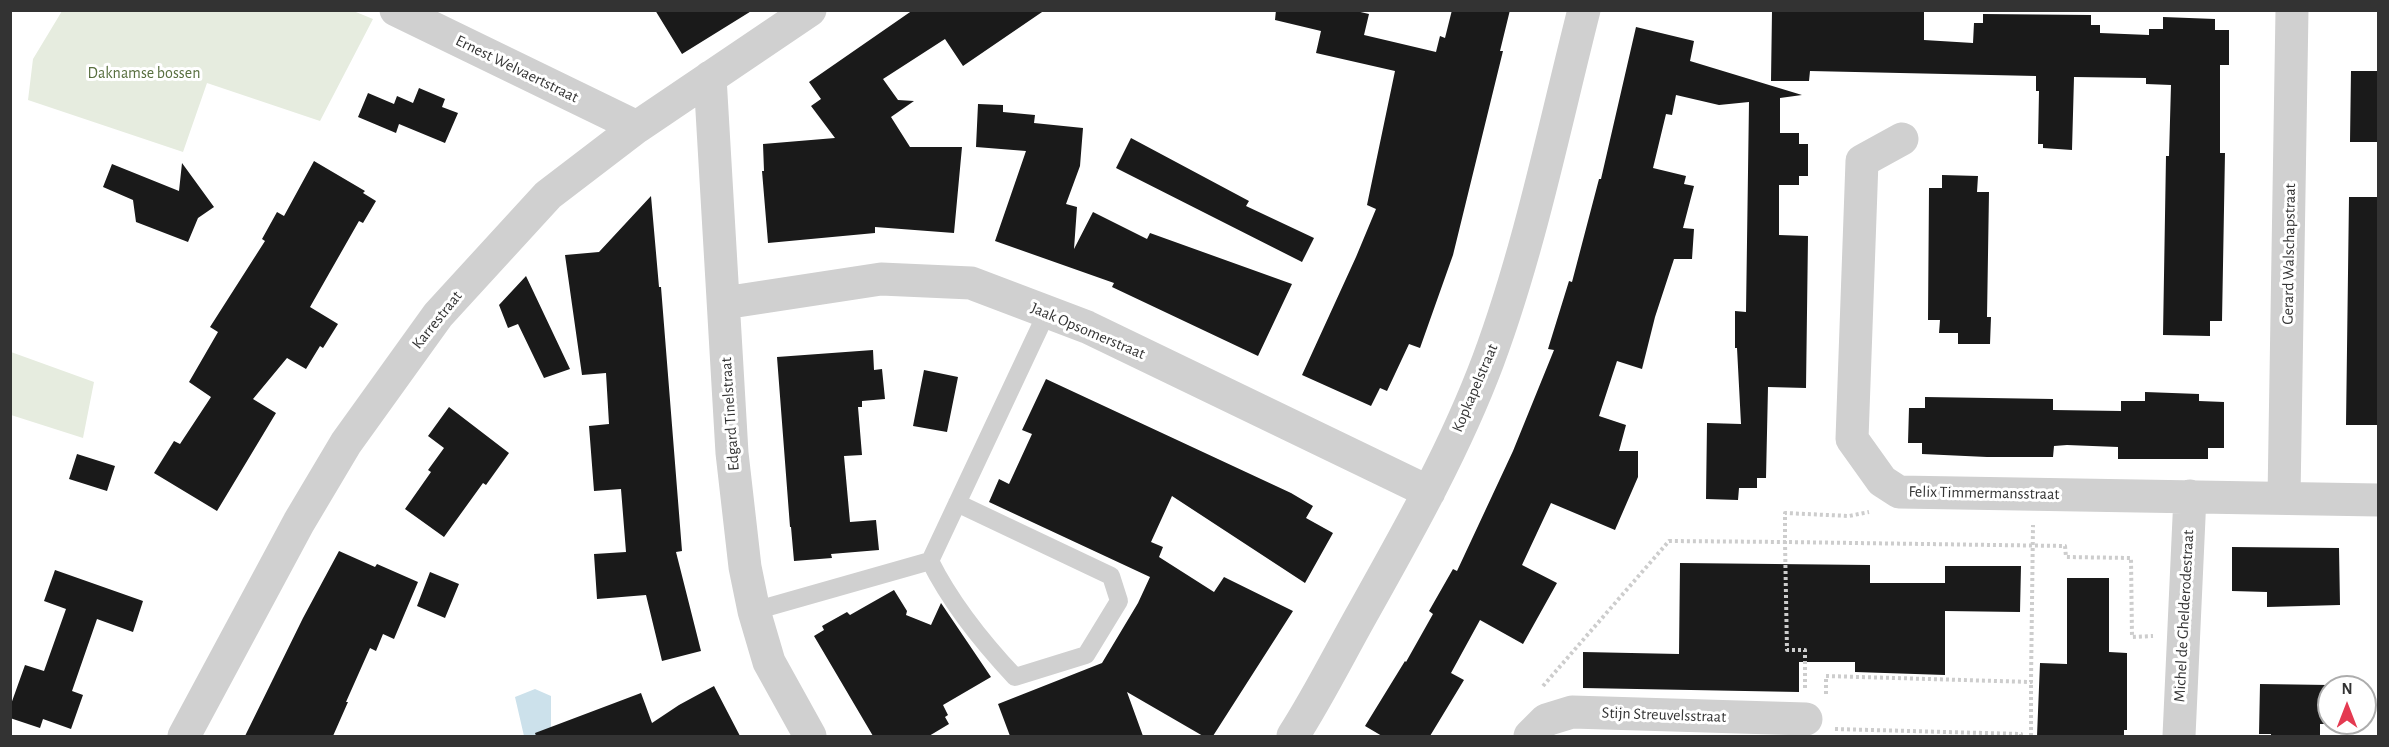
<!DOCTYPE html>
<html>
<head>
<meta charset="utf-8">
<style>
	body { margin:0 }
	#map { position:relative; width:2389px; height:747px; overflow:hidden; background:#fff; font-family:"Alegreya Sans",sans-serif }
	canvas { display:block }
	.frame { position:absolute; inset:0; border:12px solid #333; pointer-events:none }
	.north { position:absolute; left:2317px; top:675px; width:60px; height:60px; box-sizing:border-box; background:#fff; border:2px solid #adadad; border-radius:50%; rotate:0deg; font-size:16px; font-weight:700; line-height:24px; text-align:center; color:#333 }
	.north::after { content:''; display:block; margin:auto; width:21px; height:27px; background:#e43a51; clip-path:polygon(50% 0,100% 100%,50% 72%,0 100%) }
</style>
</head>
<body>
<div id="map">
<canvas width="2389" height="747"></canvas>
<div class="frame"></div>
<div class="north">N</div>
</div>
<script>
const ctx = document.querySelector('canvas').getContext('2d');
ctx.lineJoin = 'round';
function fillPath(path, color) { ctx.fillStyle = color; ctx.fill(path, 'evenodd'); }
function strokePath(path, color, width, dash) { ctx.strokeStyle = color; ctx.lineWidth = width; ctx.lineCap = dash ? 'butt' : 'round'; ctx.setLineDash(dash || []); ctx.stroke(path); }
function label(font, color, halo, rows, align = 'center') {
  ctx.font = font + ' "Alegreya Sans",sans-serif'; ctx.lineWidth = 6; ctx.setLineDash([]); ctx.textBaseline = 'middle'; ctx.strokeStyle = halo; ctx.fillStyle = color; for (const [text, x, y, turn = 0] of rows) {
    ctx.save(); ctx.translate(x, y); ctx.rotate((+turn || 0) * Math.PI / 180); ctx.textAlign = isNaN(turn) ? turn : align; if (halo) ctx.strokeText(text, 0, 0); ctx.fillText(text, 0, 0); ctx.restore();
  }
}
fillPath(new Path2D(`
	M 351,10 L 373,19 L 320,121 L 207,83 L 183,152 L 28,100 L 33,59 L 62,11 Z
	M 11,352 L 94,382 L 83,438 L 11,415 Z`), '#e6ecdf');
fillPath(new Path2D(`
	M 535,689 L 551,696 L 551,729 L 556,736 L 524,736 L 515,697 Z`), '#cce1eb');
fillPath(new Path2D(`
	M 655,10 L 753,10 L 682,54 Z
	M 913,10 L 1045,10 L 963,66 L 945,39 L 883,79 L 898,100 L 914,101 L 891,117 L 910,147 L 962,147 L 954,233 L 875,227 L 875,233 L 768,243 L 762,171 L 764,171 L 763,144 L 835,138 L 811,106 L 821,99 L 809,82 Z
	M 1276,10 L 1352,10 L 1369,14 L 1364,35 L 1436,52 L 1440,36 L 1445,38 L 1452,10 L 1510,10 L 1500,51 L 1503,51 L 1453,255 L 1420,348 L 1409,344 L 1387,391 L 1380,388 L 1371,406 L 1302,375 L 1356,257 L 1376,209 L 1367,205 L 1395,71 L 1316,53 L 1321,31 L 1275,20 Z
	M 1772,11 L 1924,12 L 1924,40 L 1973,43 L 1974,23 L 1983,23 L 1983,14 L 2091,15 L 2091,25 L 2100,25 L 2100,33 L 2149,35 L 2149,29 L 2163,29 L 2163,17 L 2215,19 L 2215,30 L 2229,30 L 2229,65 L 2220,65 L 2220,153 L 2225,153 L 2222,321 L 2210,321 L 2210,336 L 2163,335 L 2166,156 L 2169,156 L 2171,85 L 2146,84 L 2146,78 L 2074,77 L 2072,150 L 2043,148 L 2043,144 L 2038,144 L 2039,91 L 2036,91 L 2036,76 L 1810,71 L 1809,81 L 1771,81 Z
	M 1636,27 L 1694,41 L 1690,61 L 1802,95 L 1780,98 L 1780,133 L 1799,133 L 1799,144 L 1808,144 L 1808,176 L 1799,176 L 1799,185 L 1779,185 L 1779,235 L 1808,236 L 1806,388 L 1768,387 L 1766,478 L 1757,478 L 1757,488 L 1739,488 L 1738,500 L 1706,499 L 1707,423 L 1741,424 L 1737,348 L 1735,348 L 1735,311 L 1746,312 L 1749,102 L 1719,105 L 1676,95 L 1672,115 L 1666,114 L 1653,168 L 1686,176 L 1684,184 L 1694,186 L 1683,228 L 1694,229 L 1692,259 L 1674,259 L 1655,317 L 1642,369 L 1617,361 L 1599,416 L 1626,425 L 1619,451 L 1638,451 L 1638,477 L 1615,530 L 1551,503 L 1522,565 L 1557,583 L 1523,644 L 1480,620 L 1451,673 L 1464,680 L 1430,736 L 1382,736 L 1365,726 L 1405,661 L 1406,662 L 1433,614 L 1429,611 L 1453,569 L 1457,571 L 1513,451 L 1554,350 L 1548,349 L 1569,281 L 1572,282 L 1599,179 L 1601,179 Z
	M 2351,71 L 2379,71 L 2379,142 L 2350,142 Z
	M 419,88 L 445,99 L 442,107 L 458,113 L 445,143 L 399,124 L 396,133 L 358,117 L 368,93 L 394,104 L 397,96 L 413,103 Z
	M 978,104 L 1003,105 L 1003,112 L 1035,115 L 1034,123 L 1083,128 L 1080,166 L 1066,204 L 1077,207 L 1074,249 L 1093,212 L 1147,239 L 1150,233 L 1292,284 L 1258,356 L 1112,287 L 1114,283 L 995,241 L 1026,151 L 976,147 Z
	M 1131,138 L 1249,201 L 1246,206 L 1314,238 L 1302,262 L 1116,168 Z
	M 314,161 L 365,191 L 363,193 L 376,201 L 363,223 L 359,221 L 310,307 L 338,324 L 323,348 L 320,346 L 306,369 L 287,358 L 253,399 L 276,413 L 217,511 L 154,473 L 174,441 L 180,444 L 211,397 L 189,382 L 218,332 L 210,327 L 265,241 L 262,239 L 277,212 L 284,216 Z
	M 182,163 L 214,207 L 198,218 L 188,242 L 136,222 L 133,200 L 103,187 L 112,164 L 179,191 Z
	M 1942,175 L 1978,176 L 1977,192 L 1989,192 L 1987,317 L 1991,317 L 1990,344 L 1958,344 L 1958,333 L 1939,333 L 1940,320 L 1928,320 L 1929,188 L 1942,188 Z
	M 651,196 L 659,287 L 661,287 L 682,551 L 676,552 L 701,651 L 662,661 L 646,595 L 597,599 L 594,554 L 626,552 L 621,489 L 594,491 L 589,426 L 609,424 L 606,373 L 582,375 L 565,255 L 599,252 Z
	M 2349,197 L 2379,197 L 2379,425 L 2346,425 Z
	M 526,276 L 570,369 L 544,378 L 518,324 L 508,328 L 499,305 Z
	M 873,350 L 874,370 L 882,369 L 885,399 L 862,401 L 862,407 L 858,407 L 862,455 L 844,456 L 850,522 L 876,520 L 879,550 L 831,554 L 832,558 L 794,561 L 791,527 L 790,527 L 777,357 Z
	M 924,370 L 958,377 L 947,432 L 913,426 Z
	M 1046,379 L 1291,493 L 1313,506 L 1306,518 L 1333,533 L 1305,583 L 1172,496 L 1151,542 L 1163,547 L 1159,557 L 1214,592 L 1224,577 L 1293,611 L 1213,736 L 1203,736 L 1127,692 L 1143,736 L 1010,736 L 998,704 L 1102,663 L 1138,603 L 1150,577 L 989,502 L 999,479 L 1009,484 L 1032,434 L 1022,430 Z
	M 2145,392 L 2199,394 L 2199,401 L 2224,402 L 2224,448 L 2208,448 L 2208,459 L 2118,459 L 2118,447 L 2067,445 L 2054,446 L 2053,457 L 1987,457 L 1922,454 L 1922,443 L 1908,443 L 1909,408 L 1925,408 L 1925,397 L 2053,399 L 2053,410 L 2121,411 L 2121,401 L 2145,401 Z
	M 449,407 L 509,453 L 486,485 L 483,483 L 444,537 L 405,509 L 431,472 L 428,470 L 444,448 L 428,436 Z
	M 77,454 L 115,466 L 107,491 L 69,479 Z
	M 2232,547 L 2339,548 L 2340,605 L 2267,607 L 2267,592 L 2232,591 Z
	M 339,551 L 375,567 L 377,564 L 418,582 L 394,639 L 383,634 L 376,651 L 370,648 L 346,702 L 348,702 L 333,736 L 245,736 L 303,618 Z
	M 1680,563 L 1870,565 L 1870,583 L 1945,583 L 1945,566 L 2021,566 L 2020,612 L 1945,611 L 1945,675 L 1855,672 L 1855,662 L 1799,662 L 1799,692 L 1583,688 L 1583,652 L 1679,654 Z
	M 55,570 L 143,601 L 133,632 L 97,619 L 72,691 L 83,695 L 71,729 L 43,719 L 40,728 L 10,718 L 10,707 L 25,665 L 44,671 L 66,609 L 44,601 Z
	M 430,572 L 459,584 L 445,618 L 417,606 Z
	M 2067,578 L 2109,578 L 2109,652 L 2127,653 L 2127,730 L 2124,730 L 2124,736 L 2037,736 L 2040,663 L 2067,664 Z
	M 894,590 L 907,611 L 906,615 L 931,625 L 941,603 L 991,677 L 943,705 L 948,715 L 945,717 L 949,724 L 929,736 L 873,736 L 814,636 L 824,630 L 822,626 L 847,612 L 850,615 Z
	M 2260,684 L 2329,685 L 2329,724 L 2320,724 L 2320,736 L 2271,736 L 2271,734 L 2259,734 Z
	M 714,686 L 740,736 L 536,736 L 535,733 L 641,693 L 652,723 L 679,705 Z`), '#1a1a1a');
strokePath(new Path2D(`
	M 1543,686 L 1669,541 L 1785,542 L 1785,513 L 1849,516 L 1869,512
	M 1805,688 L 1805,650 L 1787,650 L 1785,542 L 2065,546 L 2066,557 L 2131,558 L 2132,637 L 2153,636
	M 1826,694 L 1826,676 L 2031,682 L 2033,525
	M 1835,729 L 2021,734 L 2021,736
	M 2031,736 L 2031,682`), '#cdcdcd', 4, [3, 3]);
strokePath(new Path2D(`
	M 930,561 C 951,603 983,643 1015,677 L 1086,655 L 1119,601 L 1111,576 L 957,503
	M 754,611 L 930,561 L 1047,312`), '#d0d0d0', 18);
strokePath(new Path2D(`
	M 396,10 L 637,127
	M 710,77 L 732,453 L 745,567 L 754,611 L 769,662 L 810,736
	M 1902,139 L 1862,161 L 1852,439 L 1882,481 L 1899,492 L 2378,500
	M 724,303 L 881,279 L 971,283 L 1087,327 L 1429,492
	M 2284,497 L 2292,10
	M 184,736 L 299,522 L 346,443 L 438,315 L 548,195 L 637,127 L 810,10
	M 1293,736 C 1318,697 1339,655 1362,614 C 1408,532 1455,449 1488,361 C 1530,248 1554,128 1584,10
	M 1530,736 L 1546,720 L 1572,712 L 1806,719
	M 2179,736 L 2190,496`), '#d0d0d0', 33);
label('16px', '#333', '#fff', [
	["Ernest Welvaertstraat",517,69,26],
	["Gerard Walschapstraat",2289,254,-89],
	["Karrestraat",437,320,-51],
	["Jaak Opsomerstraat",1088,331,23],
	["Kopkapelstraat",1475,388,-67],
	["Edgard Tinelstraat",730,414,-94],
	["Felix Timmermansstraat",1984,493,1],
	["Michel de Ghelderodestraat",2184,616,-87],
	["Stijn Streuvelsstraat",1664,715,2]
]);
label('16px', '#586f3f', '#fff', [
	["Daknamse bossen",144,73]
]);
</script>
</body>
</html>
